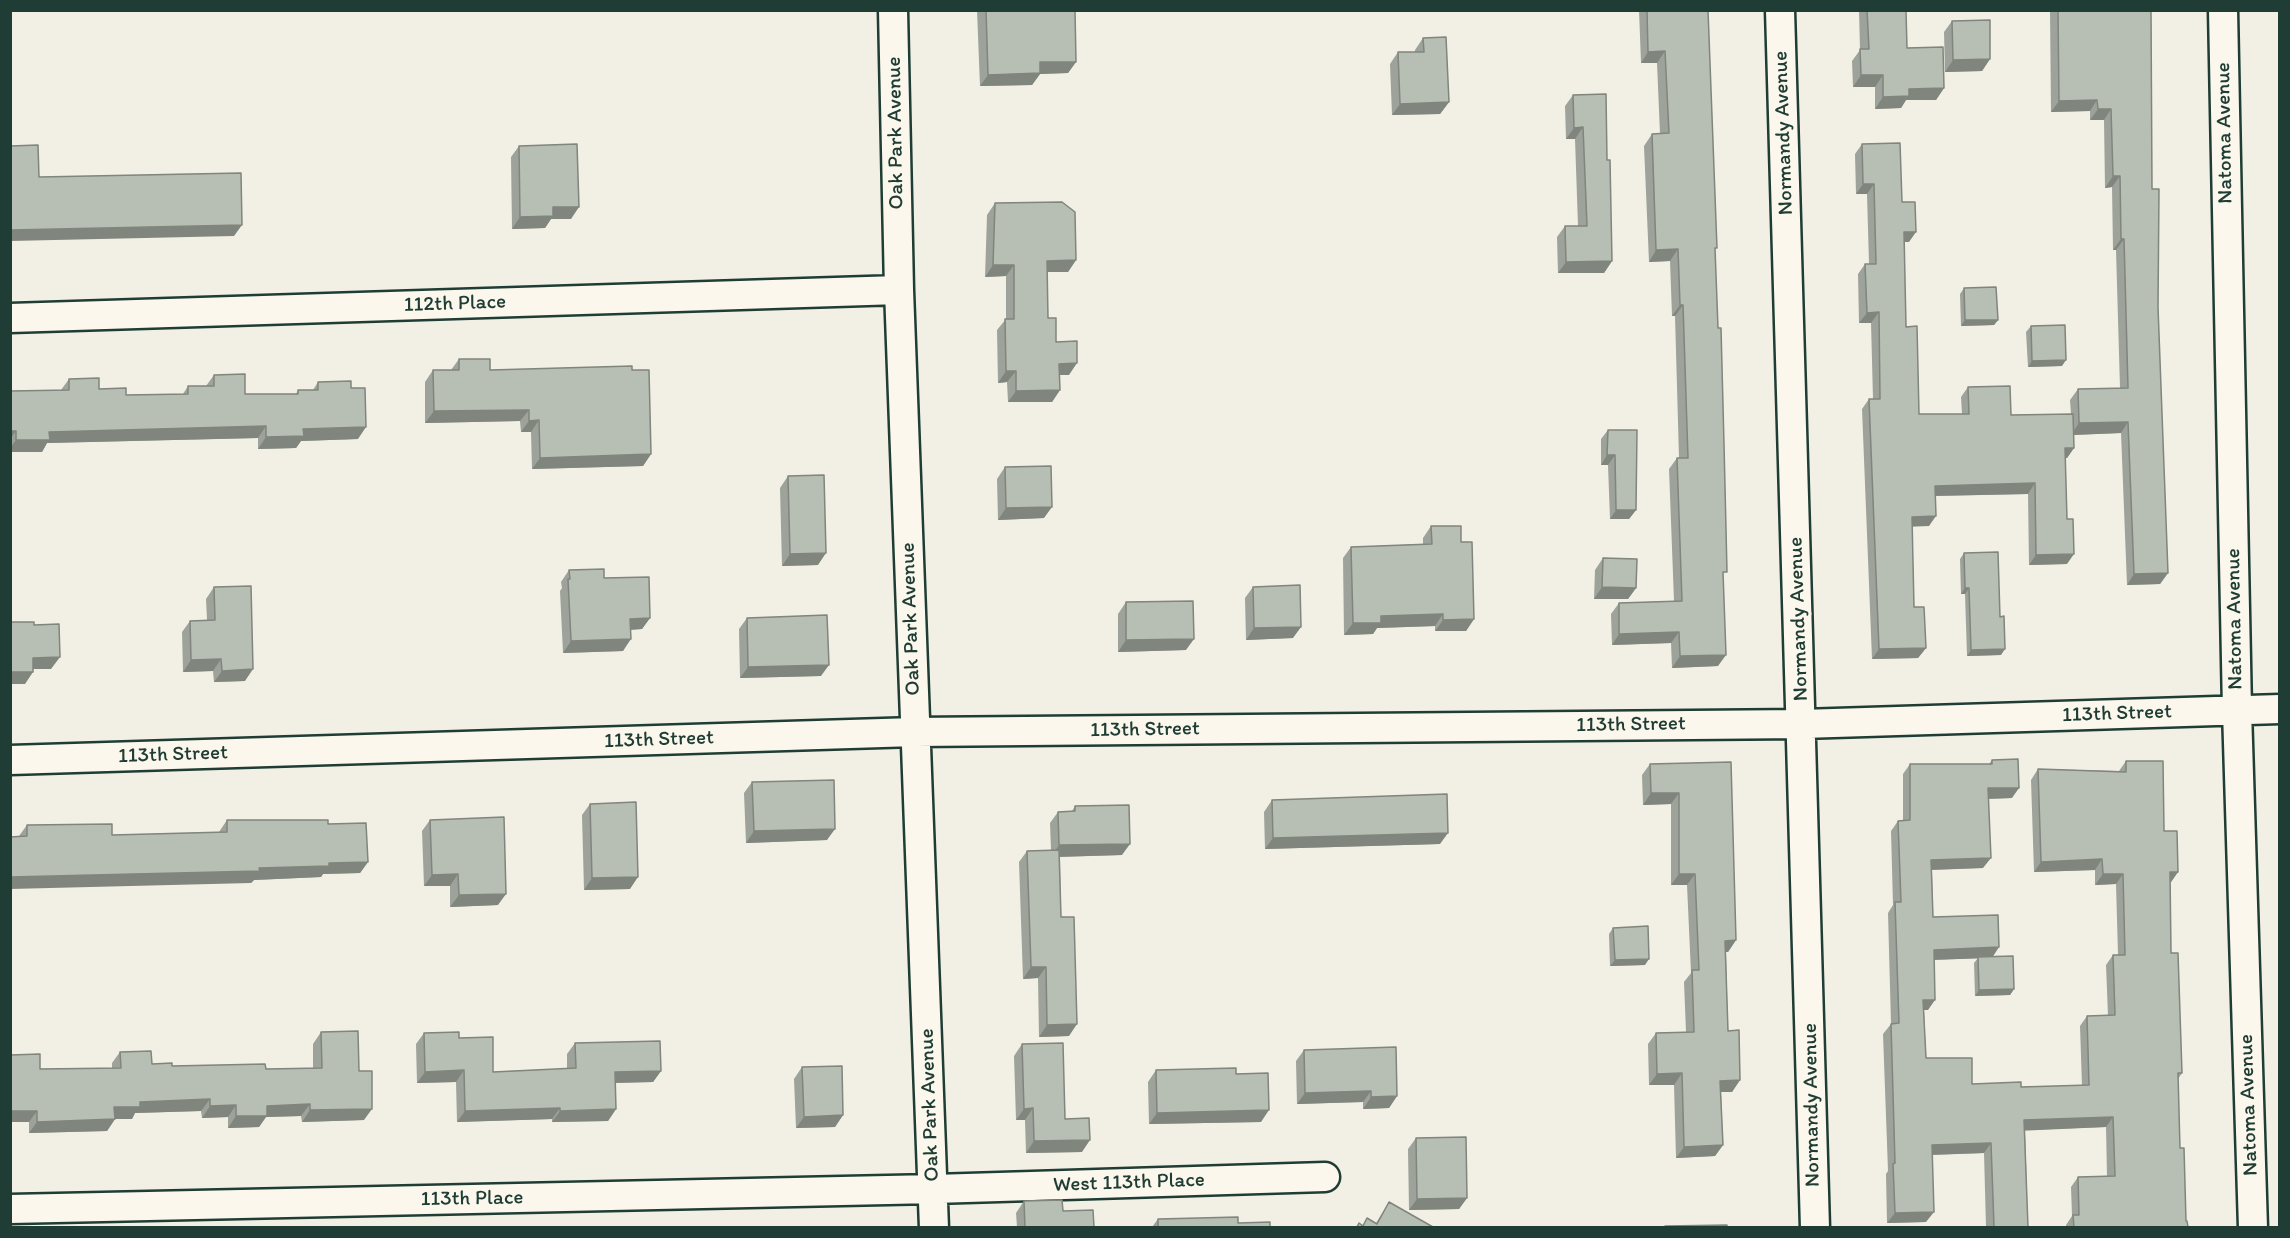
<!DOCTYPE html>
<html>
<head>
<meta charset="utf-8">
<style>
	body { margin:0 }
	#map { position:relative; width:2290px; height:1238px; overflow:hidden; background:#f2f0e5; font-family:Itim,sans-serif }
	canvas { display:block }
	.frame { position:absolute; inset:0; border:12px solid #1f3d34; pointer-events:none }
</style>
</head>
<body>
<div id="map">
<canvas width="2290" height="1238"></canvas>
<div class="frame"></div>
</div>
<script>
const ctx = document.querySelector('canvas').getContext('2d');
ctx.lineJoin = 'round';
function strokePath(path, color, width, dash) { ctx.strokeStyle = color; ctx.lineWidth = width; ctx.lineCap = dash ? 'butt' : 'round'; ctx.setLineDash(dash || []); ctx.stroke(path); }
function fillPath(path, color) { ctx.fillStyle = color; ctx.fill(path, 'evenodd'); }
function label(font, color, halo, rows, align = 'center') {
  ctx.font = font + ' Itim,sans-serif'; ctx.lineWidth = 6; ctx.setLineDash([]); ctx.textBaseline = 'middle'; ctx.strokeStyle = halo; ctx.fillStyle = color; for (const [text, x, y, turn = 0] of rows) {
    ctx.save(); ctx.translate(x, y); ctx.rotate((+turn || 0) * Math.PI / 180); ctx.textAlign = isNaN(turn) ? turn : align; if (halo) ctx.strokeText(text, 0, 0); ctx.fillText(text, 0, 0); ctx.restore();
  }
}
const minor = new Path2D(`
	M 893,10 L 899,290 L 934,1228
	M 1780,10 L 1815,1228
	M 2223,10 L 2237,710 L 2253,1228
	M 10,318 L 899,290
	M 10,760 L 915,732 L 1802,724 L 2280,709
	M 10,1209 L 934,1189 L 1325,1177`);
strokePath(minor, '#1f3d34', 33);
strokePath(minor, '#fbf7ec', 28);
fillPath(new Path2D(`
	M 977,10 L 1075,10 L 1076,62 L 1068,73 L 1040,74 L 1032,85 L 980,86 Z
	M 1639,10 L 1708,10 L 1715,250 L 1723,578 L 1718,666 L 1672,668 L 1671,643 L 1612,645 L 1611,614 L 1619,603 L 1674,601 L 1669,469 L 1677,458 L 1679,458 L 1675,316 L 1672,316 L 1670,261 L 1649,262 L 1644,146 L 1652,134 L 1660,134 L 1657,63 L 1641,63 Z
	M 1859,10 L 1906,10 L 1907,48 L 1944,88 L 1936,100 L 1906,100 L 1901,108 L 1875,109 L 1875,87 L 1853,87 L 1852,61 L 1860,50 Z
	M 2050,10 L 2151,10 L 2152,189 L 2158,307 L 2168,573 L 2160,584 L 2127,585 L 2121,433 L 2074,435 L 2074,448 L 2067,458 L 2065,458 L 2067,564 L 2029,565 L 2028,494 L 1935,496 L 1929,526 L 1912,526 L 1914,607 L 1926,648 L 1918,658 L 1872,659 L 1862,409 L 1869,399 L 1873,399 L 1871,323 L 1859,323 L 1858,274 L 1865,264 L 1869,264 L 1867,194 L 1856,194 L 1855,154 L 1862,144 L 1902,202 L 1909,242 L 1904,242 L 1906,327 L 1919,414 L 1962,414 L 1961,397 L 1968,387 L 2011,415 L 2071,414 L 2070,400 L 2078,389 L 2120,388 L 2116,250 L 2113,250 L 2112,187 L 2105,188 L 2104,120 L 2090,120 L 2090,111 L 2051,112 Z
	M 1952,21 L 1990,59 L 1982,71 L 1945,72 L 1944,32 Z
	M 1423,38 L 1449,102 L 1440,114 L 1392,115 L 1390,64 L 1398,52 L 1415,52 L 1415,50 Z
	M 1573,95 L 1607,160 L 1612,261 L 1604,273 L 1558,273 L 1557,237 L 1565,226 L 1578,226 L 1575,139 L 1566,139 L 1565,106 Z
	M 519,146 L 571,219 L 551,219 L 545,228 L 512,229 L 511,157 Z
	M 995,203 L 1076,260 L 1068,272 L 1047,272 L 1048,318 L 1069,375 L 1060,375 L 1060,390 L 1052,402 L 1008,402 L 1007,382 L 998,383 L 997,330 L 1006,319 L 1006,276 L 985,277 L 987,215 Z
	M 1964,288 L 1998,320 L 1994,325 L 1961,326 L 1960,294 Z
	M 2031,326 L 2062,366 L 2028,367 L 2026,332 Z
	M 459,359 L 490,370 L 632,370 L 651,454 L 643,466 L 532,469 L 531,432 L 521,432 L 520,421 L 425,423 L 425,382 L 433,370 L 451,370 Z
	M 214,375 L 245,394 L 296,394 L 298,390 L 313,390 L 318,382 L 351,388 L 358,439 L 301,441 L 296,448 L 258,449 L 258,438 L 47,443 L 42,452 L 10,452 L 10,391 L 61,390 L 69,379 L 99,389 L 126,395 L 183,394 L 188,386 L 206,386 Z
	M 1608,430 L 1636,510 L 1629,519 L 1610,519 L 1608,465 L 1601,465 L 1601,439 Z
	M 1005,467 L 1044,518 L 998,520 L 997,479 Z
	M 788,476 L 818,565 L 782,566 L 780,488 Z
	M 1431,526 L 1461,542 L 1474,619 L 1466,631 L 1435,631 L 1435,626 L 1377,628 L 1373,634 L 1344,635 L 1343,558 L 1351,547 L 1423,544 L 1423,538 Z
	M 1964,553 L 2001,655 L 1967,656 L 1965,594 L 1961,594 L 1960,559 Z
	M 1603,558 L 1636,588 L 1628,599 L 1594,599 L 1595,570 Z
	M 569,570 L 604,578 L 650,618 L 642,629 L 631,630 L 623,651 L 563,653 L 560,591 L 562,588 L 561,582 Z
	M 214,587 L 245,681 L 214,682 L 213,671 L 183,672 L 182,632 L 190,621 L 207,620 L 206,599 Z
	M 1253,587 L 1293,638 L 1246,640 L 1245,598 Z
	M 1126,602 L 1186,650 L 1118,652 L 1118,614 Z
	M 747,618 L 821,676 L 740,678 L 739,629 Z
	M 1992,760 L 2012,798 L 1988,799 L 1983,868 L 1932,870 L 1933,917 L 1993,957 L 2014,989 L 2010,995 L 1975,996 L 1974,963 L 1978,958 L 1934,960 L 1928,1010 L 1924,1010 L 1926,1058 L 1972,1084 L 2021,1087 L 2082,1086 L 2080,1026 L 2087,1016 L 2108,1016 L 2106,965 L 2113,955 L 2118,955 L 2116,884 L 2095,885 L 2095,870 L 2034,872 L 2031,780 L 2038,769 L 2119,771 L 2126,761 L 2164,831 L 2178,872 L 2171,882 L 2170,882 L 2171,953 L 2182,1073 L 2178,1079 L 2180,1148 L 2186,1221 L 2188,1227 L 2066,1227 L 2066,1225 L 2072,1216 L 2071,1187 L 2078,1177 L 2107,1176 L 2106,1127 L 2025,1130 L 2028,1227 L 1986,1227 L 1984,1153 L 1932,1155 L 1926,1222 L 1887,1223 L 1886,1174 L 1888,1171 L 1883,1034 L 1891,1024 L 1888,913 L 1893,905 L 1891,831 L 1898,821 L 1903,821 L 1903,774 L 1910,764 L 1989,764 Z
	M 1731,762 L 1736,940 L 1728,952 L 1726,952 L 1728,1031 L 1740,1080 L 1732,1092 L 1721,1092 L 1723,1145 L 1715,1156 L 1676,1158 L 1674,1085 L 1649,1085 L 1648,1044 L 1656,1033 L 1686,1032 L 1684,982 L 1691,973 L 1687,885 L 1671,885 L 1671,804 L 1643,805 L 1642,775 L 1650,764 Z
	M 752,782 L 827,840 L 746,843 L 744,793 Z
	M 1272,800 L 1440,844 L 1265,849 L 1264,812 Z
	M 590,804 L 630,889 L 584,890 L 582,815 Z
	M 1075,806 L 1122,855 L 1060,857 L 1061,917 L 1069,1036 L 1039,1037 L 1038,978 L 1023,979 L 1019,862 L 1027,851 L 1051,850 L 1050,823 L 1058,812 L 1072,811 Z
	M 227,820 L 328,824 L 368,862 L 360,873 L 323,874 L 321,877 L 254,880 L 251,883 L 19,836 L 27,825 L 112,835 L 219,832 Z
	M 430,820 L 498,905 L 450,907 L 450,886 L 424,886 L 422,831 Z
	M 1613,928 L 1645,965 L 1610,966 L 1609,934 Z
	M 321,1032 L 359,1071 L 364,1120 L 302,1122 L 301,1116 L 266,1117 L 259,1127 L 228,1128 L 228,1117 L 202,1118 L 201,1111 L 135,1113 L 132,1119 L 115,1119 L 107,1131 L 29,1133 L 29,1122 L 10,1122 L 10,1055 L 40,1069 L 112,1068 L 112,1063 L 120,1052 L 152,1064 L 172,1066 L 266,1069 L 313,1068 L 313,1044 Z
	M 424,1033 L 459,1038 L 493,1072 L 567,1069 L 567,1054 L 575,1043 L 661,1071 L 653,1082 L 616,1083 L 616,1109 L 608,1121 L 552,1122 L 552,1119 L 457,1122 L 456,1082 L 417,1083 L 416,1044 Z
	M 1022,1044 L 1065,1119 L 1082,1152 L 1026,1153 L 1025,1120 L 1016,1120 L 1014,1056 Z
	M 1304,1050 L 1397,1096 L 1389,1108 L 1363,1109 L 1363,1102 L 1297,1104 L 1296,1061 Z
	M 802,1067 L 843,1115 L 835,1127 L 796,1128 L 794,1079 Z
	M 1156,1070 L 1236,1074 L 1261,1122 L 1149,1124 L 1148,1082 Z
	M 1416,1138 L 1467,1198 L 1459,1209 L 1409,1210 L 1408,1149 Z
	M 1024,1201 L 1063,1211 L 1094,1227 L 1017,1227 L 1016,1213 Z
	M 1389,1202 L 1433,1227 L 1356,1227 L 1359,1223 L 1363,1225 L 1367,1218 L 1376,1223 Z
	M 1158,1219 L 1238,1223 L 1270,1227 L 1152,1227 Z`), '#9da39a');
fillPath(new Path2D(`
	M 1665,51 L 1657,63 L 1641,63 L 1648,52 Z
	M 1990,59 L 1982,71 L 1945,72 L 1953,60 Z
	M 1040,62 L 1076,62 L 1068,73 L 1040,74 L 1032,85 L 980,86 L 988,75 Z
	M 1861,75 L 1883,75 L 1875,87 L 1853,87 Z
	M 1944,88 L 1936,100 L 1906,100 L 1901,108 L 1875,109 L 1883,97 L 1909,89 Z
	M 2097,100 L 2090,111 L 2051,112 L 2059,101 Z
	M 1449,102 L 1440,114 L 1392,115 L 1400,104 Z
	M 2098,109 L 2111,109 L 2104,120 L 2090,120 Z
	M 1583,127 L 1575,139 L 1566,139 L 1574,128 Z
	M 2113,176 L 2120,176 L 2112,187 L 2105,188 Z
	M 1863,184 L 1874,184 L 1867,194 L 1856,194 Z
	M 553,207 L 579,207 L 571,219 L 551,219 L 545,228 L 512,229 L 520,217 Z
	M 242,225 L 234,236 L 10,241 L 10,230 Z
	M 1904,232 L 1916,232 L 1909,242 L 1896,242 Z
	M 2121,239 L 2124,239 L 2116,250 L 2113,250 Z
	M 1678,249 L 1670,261 L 1649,262 L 1656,250 Z
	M 1076,260 L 1068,272 L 1038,272 L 1047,261 Z
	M 1612,261 L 1604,273 L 1558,273 L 1566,262 Z
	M 993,265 L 1014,265 L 1006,276 L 985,277 Z
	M 1680,305 L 1683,305 L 1675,316 L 1672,316 Z
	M 1879,312 L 1871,323 L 1859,323 L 1867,313 Z
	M 1965,320 L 1998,320 L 1994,325 L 1961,326 Z
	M 2066,360 L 2062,366 L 2028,367 L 2032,361 Z
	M 1077,363 L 1069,375 L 1051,375 L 1059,364 Z
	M 1006,371 L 1016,371 L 1007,382 L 998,383 Z
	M 1060,390 L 1052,402 L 1008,402 L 1016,391 Z
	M 529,410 L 520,421 L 425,423 L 434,411 Z
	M 539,420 L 531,432 L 521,432 L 529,421 Z
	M 2128,422 L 2121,433 L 2071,435 L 2079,423 Z
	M 266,426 L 258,438 L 47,443 L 42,452 L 10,452 L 10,448 L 16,440 L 49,432 Z
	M 366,427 L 358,439 L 301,441 L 296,448 L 258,449 L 266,437 L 303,429 Z
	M 10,431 L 16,431 L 10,439 Z
	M 2065,448 L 2074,448 L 2067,458 L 2058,459 Z
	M 651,454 L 643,466 L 532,469 L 540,458 Z
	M 1607,455 L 1615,455 L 1608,465 L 1601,465 Z
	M 2035,483 L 2028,494 L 1928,496 L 1935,486 Z
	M 1052,507 L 1044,518 L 998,520 L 1006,508 Z
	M 1616,510 L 1636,510 L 1629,519 L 1610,519 Z
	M 1936,516 L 1929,526 L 1904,527 L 1912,517 Z
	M 826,553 L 818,565 L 782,566 L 790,554 Z
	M 2074,554 L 2067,564 L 2029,565 L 2036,555 Z
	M 2168,573 L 2160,584 L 2127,585 L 2134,574 Z
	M 1602,587 L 1636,588 L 1628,599 L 1594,599 Z
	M 1965,588 L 1969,588 L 1965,594 L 1961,594 Z
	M 1443,614 L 1435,626 L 1377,628 L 1373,634 L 1344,635 L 1353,623 L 1381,616 Z
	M 650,618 L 642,629 L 622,630 L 630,619 Z
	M 1474,619 L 1466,631 L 1435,631 L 1443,620 Z
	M 1301,627 L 1293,638 L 1246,640 L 1254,628 Z
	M 1679,632 L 1671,643 L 1612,645 L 1619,634 Z
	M 631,639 L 623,651 L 563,653 L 571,641 Z
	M 1194,639 L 1186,650 L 1118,652 L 1126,640 Z
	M 1926,648 L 1918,658 L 1872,659 L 1879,649 Z
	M 2005,649 L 2001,655 L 1967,656 L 1971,650 Z
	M 1726,655 L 1718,666 L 1672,668 L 1680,656 Z
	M 60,657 L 51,669 L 25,669 L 33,658 Z
	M 221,659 L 213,671 L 183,672 L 191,660 Z
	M 829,665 L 821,676 L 740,678 L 748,667 Z
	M 253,669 L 245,681 L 214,682 L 222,671 Z
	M 10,672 L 33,672 L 25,684 L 10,684 Z
	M 1988,788 L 2019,788 L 2012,798 L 1981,799 Z
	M 1651,793 L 1679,793 L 1671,804 L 1643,805 Z
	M 835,829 L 827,840 L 746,843 L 754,831 Z
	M 1448,833 L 1440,844 L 1265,849 L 1273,838 Z
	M 1130,844 L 1122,855 L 1051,857 L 1059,845 Z
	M 1991,858 L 1983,868 L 1924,870 L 1931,860 Z
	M 2102,859 L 2095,870 L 2034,872 L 2041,862 Z
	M 368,862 L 360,873 L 323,874 L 321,877 L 254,880 L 251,883 L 10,889 L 10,877 L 259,868 L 329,863 Z
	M 2170,872 L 2178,872 L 2171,882 L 2162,883 Z
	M 458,874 L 450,886 L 424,886 L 432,875 Z
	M 1679,874 L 1695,874 L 1687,885 L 1671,885 Z
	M 2103,874 L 2123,874 L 2116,884 L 2095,885 Z
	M 638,877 L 630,889 L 584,890 L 592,878 Z
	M 506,894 L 498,905 L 450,907 L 459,895 Z
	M 1736,940 L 1728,952 L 1717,952 L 1725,941 Z
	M 1999,947 L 1992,958 L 1927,960 L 1934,950 Z
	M 1649,959 L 1645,965 L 1610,966 L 1615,960 Z
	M 1031,967 L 1046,967 L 1038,978 L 1023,979 Z
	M 2014,989 L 2010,995 L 1975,996 L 1979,990 Z
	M 1923,1000 L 1935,1000 L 1928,1010 L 1916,1010 Z
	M 1077,1024 L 1069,1036 L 1039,1037 L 1047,1025 Z
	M 464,1070 L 456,1082 L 417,1083 L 425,1072 Z
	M 661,1071 L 653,1082 L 607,1083 L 615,1072 Z
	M 1682,1073 L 1674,1085 L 1649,1085 L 1657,1074 Z
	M 1740,1080 L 1732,1092 L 1712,1092 L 1720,1081 Z
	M 1371,1091 L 1363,1102 L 1297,1104 L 1305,1093 Z
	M 1397,1096 L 1389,1108 L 1363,1109 L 1371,1097 Z
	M 210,1099 L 201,1111 L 135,1113 L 132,1119 L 106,1119 L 114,1107 L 140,1102 Z
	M 310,1104 L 301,1116 L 266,1117 L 259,1127 L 228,1128 L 236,1116 L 267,1106 Z
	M 236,1105 L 228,1117 L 202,1118 L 210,1106 Z
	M 560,1108 L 552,1119 L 457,1122 L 465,1111 Z
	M 1033,1108 L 1025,1120 L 1016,1120 L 1024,1109 Z
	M 372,1109 L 364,1120 L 302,1122 L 310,1110 Z
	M 616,1109 L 608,1121 L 552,1122 L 560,1111 Z
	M 1269,1110 L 1261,1122 L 1149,1124 L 1157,1113 Z
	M 11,1111 L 37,1111 L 29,1122 L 10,1122 Z
	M 843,1115 L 835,1127 L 796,1128 L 804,1117 Z
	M 2113,1117 L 2106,1127 L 2017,1131 L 2024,1120 Z
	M 115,1119 L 107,1131 L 29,1133 L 37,1122 Z
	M 1090,1140 L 1082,1152 L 1026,1153 L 1034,1141 Z
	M 1991,1143 L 1984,1153 L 1925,1155 L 1932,1145 Z
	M 1723,1145 L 1715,1156 L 1676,1158 L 1684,1147 Z
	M 1467,1198 L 1459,1209 L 1409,1210 L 1417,1199 Z
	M 1934,1212 L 1926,1222 L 1887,1223 L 1895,1213 Z`), '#80857d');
const building = new Path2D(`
	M 986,10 L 1075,10 L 1076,62 L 1040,62 L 1040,73 L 988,75 Z
	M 1647,10 L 1708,10 L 1717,248 L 1715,248 L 1718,328 L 1721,328 L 1724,444 L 1727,572 L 1723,572 L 1726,655 L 1680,656 L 1679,632 L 1619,634 L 1619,603 L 1682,601 L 1677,458 L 1688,458 L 1683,305 L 1680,305 L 1678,249 L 1656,250 L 1652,134 L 1669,133 L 1665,51 L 1648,52 Z
	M 1867,10 L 1906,10 L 1907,48 L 1943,47 L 1944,88 L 1909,89 L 1909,96 L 1883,97 L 1883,75 L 1861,75 L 1860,49 L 1869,49 Z
	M 2058,10 L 2151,10 L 2152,189 L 2159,189 L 2158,307 L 2168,573 L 2134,574 L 2128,422 L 2079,423 L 2078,389 L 2128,388 L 2124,239 L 2121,239 L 2120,176 L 2113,176 L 2111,109 L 2098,109 L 2097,100 L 2059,101 Z
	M 1990,20 L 1990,59 L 1953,60 L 1952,21 Z
	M 1446,37 L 1449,102 L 1400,104 L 1398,52 L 1424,52 L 1423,38 Z
	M 1606,94 L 1607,160 L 1610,160 L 1612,261 L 1566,262 L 1565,226 L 1587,226 L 1583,127 L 1574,128 L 1573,95 Z
	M 1900,143 L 1902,202 L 1915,202 L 1916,232 L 1904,232 L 1906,327 L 1917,326 L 1919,414 L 1969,414 L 1968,387 L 2010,386 L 2011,415 L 2073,414 L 2074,448 L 2065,448 L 2067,519 L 2073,519 L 2074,554 L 2036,555 L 2035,483 L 1935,486 L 1936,516 L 1912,517 L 1914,607 L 1924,607 L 1926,648 L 1879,649 L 1869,399 L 1880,399 L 1879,312 L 1867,313 L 1865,264 L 1876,264 L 1874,184 L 1863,184 L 1862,144 Z
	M 577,144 L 579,207 L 553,207 L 553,216 L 520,217 L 519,146 Z
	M 38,145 L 39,177 L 241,173 L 242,225 L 10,230 L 10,146 Z
	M 1062,202 L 1075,212 L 1076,260 L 1047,261 L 1048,318 L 1056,318 L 1056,342 L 1077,341 L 1077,363 L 1059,364 L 1060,390 L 1016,391 L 1016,371 L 1006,371 L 1005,319 L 1014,319 L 1014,265 L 993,265 L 995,203 Z
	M 1996,287 L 1998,320 L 1965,320 L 1964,288 Z
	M 2065,325 L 2066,360 L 2032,361 L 2031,326 Z
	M 459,359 L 490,359 L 490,370 L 632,366 L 632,370 L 649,370 L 651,454 L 540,458 L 539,420 L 529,421 L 529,410 L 434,411 L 433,370 L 459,370 Z
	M 245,374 L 245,394 L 298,394 L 298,390 L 318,390 L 318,382 L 351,381 L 351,388 L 365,388 L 366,427 L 303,429 L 304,436 L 266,437 L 266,426 L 49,432 L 50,440 L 16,440 L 16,431 L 10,431 L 10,391 L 69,390 L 69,379 L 99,378 L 99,389 L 126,388 L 126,395 L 188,394 L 188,386 L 214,386 L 214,375 Z
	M 1608,430 L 1637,430 L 1636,510 L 1616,510 L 1615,455 L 1607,455 Z
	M 1051,466 L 1052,507 L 1006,508 L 1005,467 Z
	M 824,475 L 826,553 L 790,554 L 788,476 Z
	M 1431,526 L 1461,526 L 1461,542 L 1472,542 L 1474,619 L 1443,620 L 1443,614 L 1381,616 L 1381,623 L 1353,623 L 1351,547 L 1432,544 Z
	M 1998,552 L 2000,617 L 2004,616 L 2005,649 L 1971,650 L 1969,588 L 1965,588 L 1964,553 Z
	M 1603,558 L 1637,559 L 1636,588 L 1602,587 Z
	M 604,569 L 604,578 L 649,577 L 650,618 L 630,619 L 631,639 L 571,641 L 568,579 L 570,579 L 569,570 Z
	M 1300,585 L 1301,627 L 1254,628 L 1253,587 Z
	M 251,586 L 253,669 L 222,671 L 221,659 L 191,660 L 190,621 L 215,620 L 214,587 Z
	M 1193,601 L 1194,639 L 1126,640 L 1126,602 Z
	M 827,615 L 829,665 L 748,667 L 747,618 Z
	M 10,622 L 34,622 L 34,625 L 59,624 L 60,657 L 33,658 L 33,672 L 10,672 Z
	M 2018,759 L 2019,788 L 1988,788 L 1991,858 L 1931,860 L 1933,917 L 1998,915 L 1999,947 L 1934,950 L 1935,1000 L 1923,1000 L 1926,1058 L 1972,1058 L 1972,1084 L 2021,1082 L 2021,1087 L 2089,1085 L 2087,1016 L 2115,1015 L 2113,955 L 2125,955 L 2123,874 L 2103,874 L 2102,859 L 2041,862 L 2038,769 L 2126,772 L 2126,761 L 2163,761 L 2164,831 L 2177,831 L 2178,872 L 2170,872 L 2171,953 L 2178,953 L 2182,1073 L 2178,1073 L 2180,1148 L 2184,1148 L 2186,1221 L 2187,1221 L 2188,1227 L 2074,1227 L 2073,1215 L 2079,1215 L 2078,1177 L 2115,1176 L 2113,1117 L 2024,1120 L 2028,1227 L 1994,1227 L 1991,1143 L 1932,1145 L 1934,1212 L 1895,1213 L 1893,1164 L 1895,1163 L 1891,1024 L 1899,1023 L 1895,902 L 1901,902 L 1898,821 L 1910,820 L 1910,764 L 1992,764 L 1992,760 Z
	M 1731,762 L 1736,940 L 1725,941 L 1728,1031 L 1739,1030 L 1740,1080 L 1720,1081 L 1723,1145 L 1684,1147 L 1682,1073 L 1657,1074 L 1656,1033 L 1694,1032 L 1692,970 L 1699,970 L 1695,874 L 1679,874 L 1679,793 L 1651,793 L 1650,764 Z
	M 834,780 L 835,829 L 754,831 L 752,782 Z
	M 1447,794 L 1448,833 L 1273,838 L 1272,800 Z
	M 636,802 L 638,877 L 592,878 L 590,804 Z
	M 1129,805 L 1130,844 L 1059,845 L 1058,812 L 1075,811 L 1075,806 Z
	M 504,817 L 506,894 L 459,895 L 458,874 L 432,875 L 430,820 Z
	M 227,820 L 328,820 L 328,824 L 366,823 L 368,862 L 329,863 L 329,866 L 259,868 L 260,871 L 10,877 L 10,837 L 27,836 L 27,825 L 112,824 L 112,835 L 227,832 Z
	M 1059,850 L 1061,917 L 1074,917 L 1077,1024 L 1047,1025 L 1046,967 L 1031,967 L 1027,851 Z
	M 1648,926 L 1649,959 L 1615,960 L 1613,928 Z
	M 2013,956 L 2014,989 L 1979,990 L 1978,957 Z
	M 358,1031 L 359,1071 L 372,1071 L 372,1109 L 310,1110 L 310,1104 L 267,1106 L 267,1116 L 236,1116 L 236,1105 L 210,1106 L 210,1099 L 140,1102 L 140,1107 L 114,1107 L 115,1119 L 37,1122 L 37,1111 L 11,1111 L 10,1055 L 40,1054 L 40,1069 L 121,1068 L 120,1052 L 151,1051 L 152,1064 L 172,1063 L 172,1066 L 265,1064 L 266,1069 L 322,1068 L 321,1032 Z
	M 459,1032 L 459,1038 L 493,1037 L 493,1072 L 576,1068 L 575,1043 L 660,1041 L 661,1071 L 615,1072 L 616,1109 L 560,1111 L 560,1108 L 465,1111 L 464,1070 L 425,1072 L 424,1033 Z
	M 1063,1043 L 1065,1119 L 1089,1118 L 1090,1140 L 1034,1141 L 1033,1108 L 1024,1109 L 1022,1044 Z
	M 1396,1047 L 1397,1096 L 1371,1097 L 1371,1091 L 1305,1093 L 1304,1050 Z
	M 842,1066 L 843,1115 L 804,1117 L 802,1067 Z
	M 1236,1068 L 1236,1074 L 1268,1073 L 1269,1110 L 1157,1113 L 1156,1070 Z
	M 1466,1137 L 1467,1198 L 1417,1199 L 1416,1138 Z
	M 1062,1200 L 1063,1211 L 1093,1210 L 1094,1227 L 1025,1227 L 1024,1201 Z
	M 1389,1202 L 1433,1227 L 1357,1227 L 1359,1223 L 1363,1226 L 1367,1218 L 1377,1224 Z
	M 1238,1217 L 1238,1223 L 1270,1222 L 1270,1227 L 1158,1227 L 1158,1219 Z
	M 1727,1225 L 1727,1227 L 1665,1227 L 1665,1226 Z`);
fillPath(building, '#b7beb3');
strokePath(building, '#80857d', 1.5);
label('21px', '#1f3d34', '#fbf7ec', [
	["Oak Park Avenue",896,133,-91],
	["Normandy Avenue",1784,133,-92],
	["Natoma Avenue",2225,133,-91],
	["112th Place",455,304,-2],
	["Oak Park Avenue",911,619,-92],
	["Normandy Avenue",1799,619,-92],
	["Natoma Avenue",2235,619,-91],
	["113th Street",2117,714,-2],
	["113th Street",1631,725,-1],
	["113th Street",1145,730,-1],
	["113th Street",659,740,-2],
	["113th Street",173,755,-2],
	["Oak Park Avenue",930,1105,-92],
	["Normandy Avenue",1812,1105,-91],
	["Natoma Avenue",2249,1105,-92],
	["West 113th Place",1129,1183,-2],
	["113th Place",472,1199,-1]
]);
</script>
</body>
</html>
